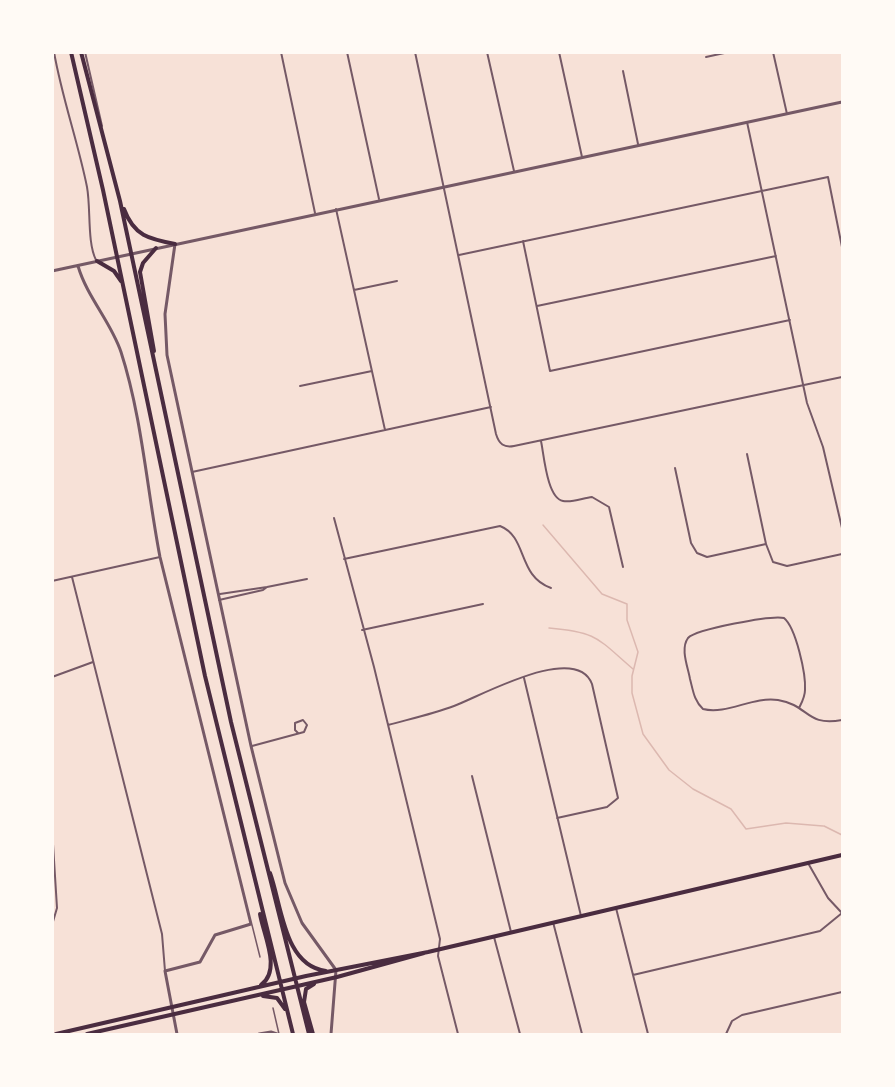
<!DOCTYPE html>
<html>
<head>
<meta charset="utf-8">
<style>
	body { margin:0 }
	#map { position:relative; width:895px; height:1087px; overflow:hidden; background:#f7e1d7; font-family:"PT Serif",serif }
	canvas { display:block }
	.frame { position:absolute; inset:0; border:54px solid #fffaf5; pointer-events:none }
</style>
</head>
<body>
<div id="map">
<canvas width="895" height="1087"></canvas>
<div class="frame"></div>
</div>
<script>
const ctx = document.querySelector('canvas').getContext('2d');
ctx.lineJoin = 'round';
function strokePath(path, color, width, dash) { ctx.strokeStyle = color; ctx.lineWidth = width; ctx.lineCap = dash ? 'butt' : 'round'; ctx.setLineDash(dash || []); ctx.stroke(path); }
strokePath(new Path2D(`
	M 543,525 L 602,594 L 627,604 L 627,620 L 638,652 L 632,676 L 632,693 L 643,734 L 669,770 L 693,789 L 731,809 L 746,829 L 786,823 L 823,826
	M 549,628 C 598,632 598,639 633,669
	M 824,826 L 842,835`), '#dcb8b0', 1.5);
strokePath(new Path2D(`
	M 252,925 L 260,957
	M 273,1008 L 279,1034`), '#755966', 1.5);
strokePath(new Path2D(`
	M 54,52 C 62,98 78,142 87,187 C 91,209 87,242 96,260
	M 85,52 L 102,126
	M 281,52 L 315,213
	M 347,52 L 379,199
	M 415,52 L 496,434 C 499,444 504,448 514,446 L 842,377
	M 487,52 L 514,171
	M 559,52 L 582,157
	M 773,52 L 787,114
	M 706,57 L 729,52
	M 623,71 L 638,144
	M 747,122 L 807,403 L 823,447 L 842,528
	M 336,209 L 385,430
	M 523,241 L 550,371 L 790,320
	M 459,255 L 828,177 L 842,247
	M 354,290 L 397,281
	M 537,306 L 776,256
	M 300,386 L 372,371
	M 541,441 C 544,455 547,498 563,501 C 572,503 583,498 592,497 L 609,507 L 623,567
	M 747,454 L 766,544 L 773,562 L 787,566 L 842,554
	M 675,468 L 691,543 L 697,553 L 707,557 L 766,544
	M 192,472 L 491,407
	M 334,518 L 374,667 L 440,939 L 438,956 L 458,1034
	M 344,559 L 500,526 C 528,537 517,576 551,588
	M 72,577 L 162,934 L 165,971
	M 52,581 L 160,557
	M 267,587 L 307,579
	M 219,600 L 263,590 L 267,587 L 220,594
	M 362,630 L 483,604
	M 52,677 L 93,662
	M 524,678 L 581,916
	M 799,708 C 802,702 805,697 805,690 C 806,674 796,628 784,618 C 772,615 696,629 688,638 C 680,649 688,667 690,679 C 693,690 694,701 703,709 C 727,715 753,696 778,700 C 809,705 806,727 842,720
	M 388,725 C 410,719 433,714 454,706 C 481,696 576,642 592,684 L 618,798 L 607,807 L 557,818
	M 252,746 L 304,732 L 307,725 L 303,720 L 295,723 L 295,730 L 298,733
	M 472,776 L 511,932
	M 52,828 L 57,908 L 52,925
	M 808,863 L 828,898 L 841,912
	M 616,908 L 648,1034
	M 553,922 L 582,1034
	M 494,937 L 520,1034
	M 633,975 L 820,931 L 842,913
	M 726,1034 L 732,1021 L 742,1015 L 842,992`), '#755966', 2);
strokePath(new Path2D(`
	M 175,244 L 165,314 L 167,355 L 251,746 L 285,883 L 302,923 L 336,970 L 331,1034
	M 78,266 C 87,297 111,322 121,352 C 142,417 147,490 160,557 L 251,924 L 215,935 L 200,962 L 165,971 L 177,1034
	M 52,271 L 842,102
	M 259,1034 L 271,1032 L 277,1034`), '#755966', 3);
strokePath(new Path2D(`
	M 71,52 L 103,190 L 205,676 L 293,1034
	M 81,52 L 120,201 L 231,722 L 309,1034
	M 124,209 C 134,236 149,239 175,244
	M 97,261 L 114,271 L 121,281
	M 154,351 L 140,272 L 143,263 L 156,248
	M 270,873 C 282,906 284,966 326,971
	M 260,914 C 263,934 282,970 261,985
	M 263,996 L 277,998 L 285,1009
	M 56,1034 L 306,976 L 428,952 L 842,855
	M 87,1034 L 337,977 L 424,953
	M 313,1034 L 304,1002 L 306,989 L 314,984`), '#4a2c40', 4);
</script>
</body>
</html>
